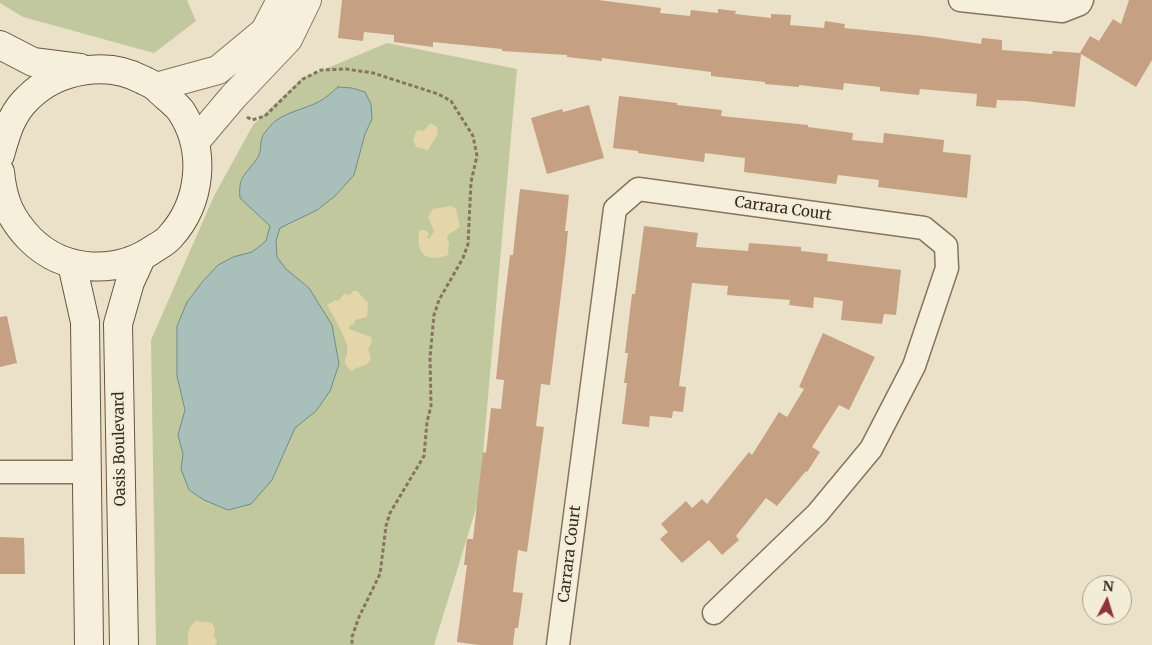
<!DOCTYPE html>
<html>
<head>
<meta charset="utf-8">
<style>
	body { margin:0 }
	#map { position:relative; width:1152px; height:645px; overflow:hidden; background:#ebe1c8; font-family:Merriweather,serif }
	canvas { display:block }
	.north { position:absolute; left:1082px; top:575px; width:50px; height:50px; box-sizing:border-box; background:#f3ecd7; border:1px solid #a89f8e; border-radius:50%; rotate:5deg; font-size:14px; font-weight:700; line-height:20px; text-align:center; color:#372c21 }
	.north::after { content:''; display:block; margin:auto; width:18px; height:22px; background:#8f3634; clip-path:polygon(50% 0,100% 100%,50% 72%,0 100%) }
</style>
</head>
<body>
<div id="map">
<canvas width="1152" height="645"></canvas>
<div class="north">N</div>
</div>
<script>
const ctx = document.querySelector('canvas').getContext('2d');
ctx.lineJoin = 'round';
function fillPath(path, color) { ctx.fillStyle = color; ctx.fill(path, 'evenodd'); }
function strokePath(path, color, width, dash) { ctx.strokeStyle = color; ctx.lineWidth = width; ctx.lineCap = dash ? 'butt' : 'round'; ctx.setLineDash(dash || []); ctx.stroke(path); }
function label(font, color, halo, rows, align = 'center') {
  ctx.font = font + ' Merriweather,serif'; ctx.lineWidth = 5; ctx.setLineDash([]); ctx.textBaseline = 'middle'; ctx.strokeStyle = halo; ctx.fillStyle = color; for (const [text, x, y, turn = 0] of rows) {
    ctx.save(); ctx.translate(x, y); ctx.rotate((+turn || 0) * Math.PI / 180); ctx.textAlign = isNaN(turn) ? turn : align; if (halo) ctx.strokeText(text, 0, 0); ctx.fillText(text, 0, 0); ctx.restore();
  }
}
fillPath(new Path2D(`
	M 0,0 L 187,0 L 196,21 L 154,53 L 23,17 L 0,3 Z
	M 387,43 L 517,69 L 479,499 L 434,645 L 156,645 L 151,340 L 214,196 L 253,125 L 301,79 Z`), '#c2c89d');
fillPath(new Path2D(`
	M 430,123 L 437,127 L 438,134 L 428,150 L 416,147 L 413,140 L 415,134 L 418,130 L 424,131 Z
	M 451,206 L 456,209 L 460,227 L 448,235 L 447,238 L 449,243 L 448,255 C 426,263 416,254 419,231 L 422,230 L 427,231 L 429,234 L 427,238 L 430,238 L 434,231 L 428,217 L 433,209 Z
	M 353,291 L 357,291 L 368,303 L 367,317 L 355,320 L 354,324 L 350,325 L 349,329 L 371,337 L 372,342 L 368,349 L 371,358 C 367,368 359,365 352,371 C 338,360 350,358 347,346 C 343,332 334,317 327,305 L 336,300 L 338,301 L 344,294 L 350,295 Z
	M 196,621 L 212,623 L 215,629 L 214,636 L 217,641 L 215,645 L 188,645 C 187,635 188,627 196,621 Z`), '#e4d6a8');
const water = new Path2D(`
	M 338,87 L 352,88 L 365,92 L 371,104 L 372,119 L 365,134 L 354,175 L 335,196 L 317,210 L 280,228 L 276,241 L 277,257 L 286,269 L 309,288 L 332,325 L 339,364 L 330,391 L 316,411 L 295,428 L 272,480 L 251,504 L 228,510 L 204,500 L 189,490 L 181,469 L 183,454 L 178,435 L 185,410 L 177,376 L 177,326 L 187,302 L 203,281 L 218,265 L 233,257 L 252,252 L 266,241 L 270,226 L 240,198 C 238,177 245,175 256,160 C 263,150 259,147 262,138 C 263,134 268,129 271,125 C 283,112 304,110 320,101 C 326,98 332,92 338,87 Z`);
fillPath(water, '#a9bfb9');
strokePath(water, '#708d87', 1);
fillPath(new Path2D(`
	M 342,0 L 598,0 L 661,8 L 660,13 L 690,16 L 691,10 L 718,13 L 718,9 L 736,11 L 735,14 L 771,18 L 771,14 L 791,15 L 790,25 L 824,28 L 825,21 L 845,24 L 844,28 L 925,36 L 981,44 L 982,38 L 1002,40 L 1002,50 L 1052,54 L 1053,51 L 1080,53 L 1090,36 L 1099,41 L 1113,19 L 1121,24 L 1129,0 L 1152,0 L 1152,60 L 1136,87 L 1081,54 L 1075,107 L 1026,101 L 997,100 L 996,108 L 976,106 L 977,94 L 920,89 L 919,95 L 880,91 L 880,87 L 844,83 L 843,90 L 799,85 L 799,87 L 765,84 L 765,82 L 711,76 L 711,72 L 602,58 L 602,61 L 567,57 L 567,55 L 502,51 L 502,49 L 433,42 L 433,47 L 394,42 L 394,35 L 364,32 L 363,41 L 338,38 Z
	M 619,96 L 677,103 L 677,105 L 722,110 L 721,116 L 808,125 L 808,127 L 853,133 L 852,140 L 883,143 L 884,133 L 944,140 L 943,152 L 971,155 L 967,198 L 878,187 L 879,180 L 838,175 L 836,184 L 744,172 L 745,158 L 705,153 L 704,162 L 638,153 L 638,151 L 613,148 Z
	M 589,105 L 604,158 L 547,174 L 531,118 L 562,109 L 563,112 Z
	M 520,189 L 569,195 L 565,231 L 568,231 L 565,261 L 550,385 L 541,384 L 536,426 L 544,427 L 527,552 L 518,550 L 513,592 L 523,593 L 518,628 L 515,628 L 513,645 L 479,645 L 457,642 L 467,565 L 464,565 L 467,539 L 473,539 L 483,452 L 486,453 L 491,408 L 501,409 L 504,380 L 496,379 L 502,321 L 510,255 L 513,255 Z
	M 644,226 L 698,233 L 696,247 L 748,251 L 749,243 L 801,247 L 801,251 L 828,254 L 827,261 L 901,270 L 896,315 L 884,314 L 882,324 L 841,320 L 843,301 L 814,297 L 813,308 L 789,305 L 790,300 L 727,295 L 728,286 L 692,283 L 679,386 L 686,387 L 683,412 L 673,411 L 672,418 L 650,416 L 649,427 L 622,424 L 627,383 L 624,383 L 628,353 L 625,353 L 632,294 L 635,294 Z
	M 7,316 L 17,363 L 0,367 L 0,317 Z
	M 823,333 L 875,357 L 849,410 L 839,405 L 812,447 L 820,452 L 807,472 L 806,471 L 777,506 L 766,498 L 736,536 L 739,540 L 722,555 L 709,540 L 682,563 L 660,539 L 668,532 L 661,524 L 686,501 L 692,508 L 702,499 L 707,504 L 749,452 L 752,455 L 779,412 L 787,417 L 804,389 L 799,387 Z
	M 0,537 L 24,538 L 25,574 L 0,574 Z`), '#c5a082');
const minor = new Path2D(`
	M 960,0 L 1062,11 L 1080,4 L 1082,0
	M 0,472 L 86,472
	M 558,645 L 615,209 L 638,189 L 924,228 L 946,246 L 947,268 L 914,366 L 871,449 L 817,514 L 714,613`);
const tertiary = new Path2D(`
	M 156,87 L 218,70 L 265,31 L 281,0
	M 195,142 L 233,97 L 288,39 L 307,0`);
const secondary = new Path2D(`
	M 0,45 L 33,62 L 80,68
	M 0,155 C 6,134 11,114 28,98 C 57,69 107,60 143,80 C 149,83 155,85 159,90 C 166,97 175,103 181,111 C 207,151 201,203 170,237 C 166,242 160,245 155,248 C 117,275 64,273 30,239 C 10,218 3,201 0,172
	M 72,264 L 85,322 L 89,645
	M 124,645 L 118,324 L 130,282 L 141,258`);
strokePath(minor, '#85745f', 25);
strokePath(tertiary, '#85745f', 30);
strokePath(secondary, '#675642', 30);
strokePath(new Path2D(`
	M 247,117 L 252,120 L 265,116 L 303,79 L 321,70 L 346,69 L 373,73 L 438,94 L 451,101 L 473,136 L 477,156 L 471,182 L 468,244 L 463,258 L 439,300 L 434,315 L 430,357 L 431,406 L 427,422 L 424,456 L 390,513 L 386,526 L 380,574 L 359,617 L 352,637 L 352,645`), '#85745f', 3, [4, 2.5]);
strokePath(minor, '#f6efdb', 22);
strokePath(tertiary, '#f6efdb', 28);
strokePath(secondary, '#f6efdb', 28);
label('15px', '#372c21', '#f3ecd7', [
	["Carrara Court",783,209,8],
	["Oasis Boulevard",120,449,-91],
	["Carrara Court",570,554,-83]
]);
</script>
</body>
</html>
